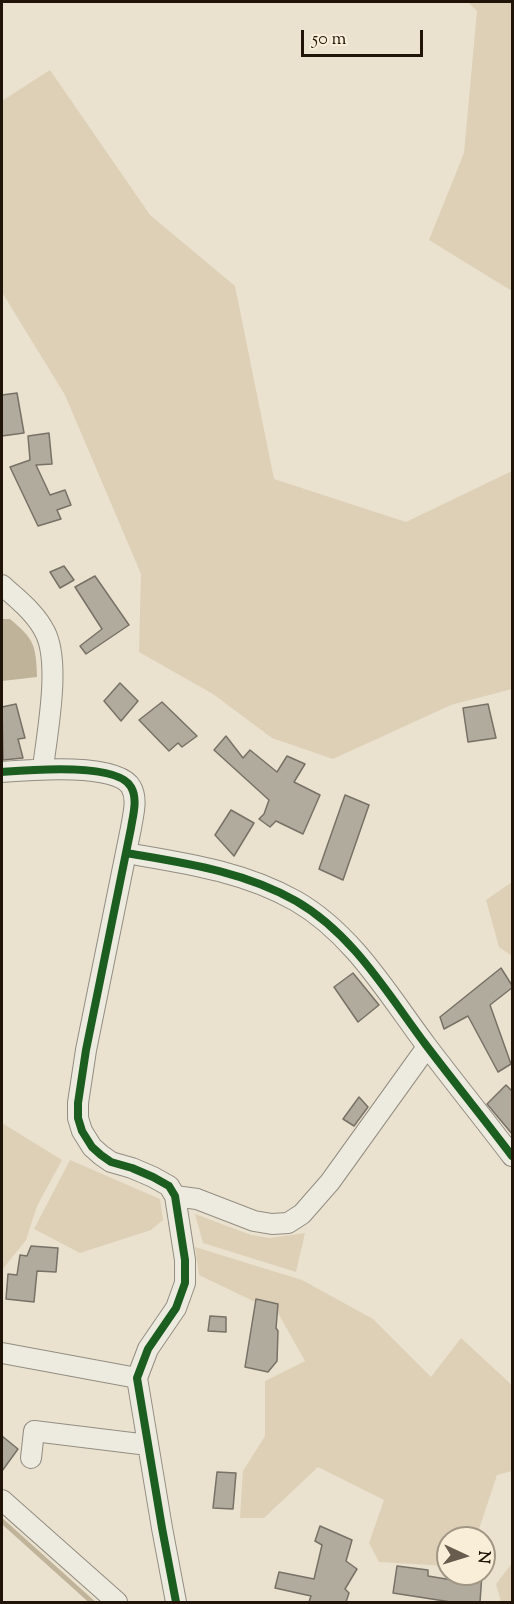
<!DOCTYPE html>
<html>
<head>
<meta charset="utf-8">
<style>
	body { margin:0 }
	#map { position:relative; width:514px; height:1604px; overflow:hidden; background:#eae2cf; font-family:"Sorts Mill Goudy",serif }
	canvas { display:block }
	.frame { position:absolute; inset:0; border:3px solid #201409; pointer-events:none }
	.north { position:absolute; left:436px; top:1526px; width:60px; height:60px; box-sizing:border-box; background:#f9efd8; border:2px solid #a29785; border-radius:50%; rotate:94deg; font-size:16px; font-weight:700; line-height:24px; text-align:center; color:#201409 }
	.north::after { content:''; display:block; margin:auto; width:21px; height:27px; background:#675c4e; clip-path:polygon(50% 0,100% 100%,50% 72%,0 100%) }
	.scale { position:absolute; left:301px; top:30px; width:122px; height:27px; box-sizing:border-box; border:3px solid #201409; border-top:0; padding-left:8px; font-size:18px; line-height:21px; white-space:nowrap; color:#201409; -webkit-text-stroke:4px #f9efd8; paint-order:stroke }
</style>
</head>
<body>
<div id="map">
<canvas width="514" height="1604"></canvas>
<div class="frame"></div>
<div class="north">N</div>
<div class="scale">50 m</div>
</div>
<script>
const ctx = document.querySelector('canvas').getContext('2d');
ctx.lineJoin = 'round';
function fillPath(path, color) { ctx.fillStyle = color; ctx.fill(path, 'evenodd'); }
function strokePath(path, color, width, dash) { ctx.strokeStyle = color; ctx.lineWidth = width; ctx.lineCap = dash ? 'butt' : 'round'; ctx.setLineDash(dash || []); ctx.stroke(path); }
fillPath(new Path2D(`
	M 468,2 L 512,2 L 512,291 L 429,240 L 464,153 L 477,11 Z
	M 50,70 L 150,215 L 235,286 L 274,479 L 406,522 L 512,471 L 512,689 L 451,705 L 333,759 L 272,738 L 213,694 L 139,652 L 141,574 L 65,395 L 3,294 L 2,101 Z
	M 512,882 L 512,956 L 499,947 L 486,900 Z
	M 2,1123 L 62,1160 L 37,1206 L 26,1240 L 2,1270 Z
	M 70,1160 L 160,1199 L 163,1220 L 151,1230 L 80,1253 L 34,1229 Z
	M 195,1214 L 251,1235 L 270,1238 L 305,1233 L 296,1272 L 203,1243 Z
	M 195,1247 L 302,1280 L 373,1319 L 431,1377 L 461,1338 L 512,1385 L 512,1471 L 497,1475 L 476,1538 L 448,1538 L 448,1566 L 379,1562 L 369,1543 L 384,1500 L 318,1467 L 264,1518 L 240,1518 L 243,1471 L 265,1436 L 265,1381 L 305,1361 L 278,1313 L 199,1275 Z
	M 512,1563 L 512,1602 L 501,1602 L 496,1584 Z`), '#ddd0b7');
fillPath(new Path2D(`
	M 2,619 L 10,619 C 34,639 36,645 37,677 L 2,681 Z`), '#bfb39a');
strokePath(new Path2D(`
	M 2,1521 L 92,1602`), '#bfb39a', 5);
const building = new Path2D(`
	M 17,393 L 24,433 L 2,436 L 2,395 Z
	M 49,433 L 52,464 L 36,465 L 50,495 L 65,490 L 71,505 L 57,510 L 61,519 L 38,526 L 10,467 L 30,460 L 28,436 Z
	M 64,566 L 74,580 L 60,588 L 50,572 Z
	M 95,576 L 129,625 L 86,654 L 80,646 L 102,629 L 75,587 Z
	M 120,683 L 138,701 L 121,721 L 104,701 Z
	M 162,702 L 197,736 L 182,747 L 178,743 L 169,751 L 139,720 Z
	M 16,704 L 25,738 L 18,739 L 23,758 L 3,760 L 2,707 Z
	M 488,704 L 496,738 L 468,742 L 463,708 Z
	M 226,736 L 243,758 L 250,750 L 277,772 L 287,756 L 305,764 L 294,782 L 320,795 L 303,834 L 276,821 L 270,827 L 259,819 L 264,814 L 269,800 L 214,750 Z
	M 345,795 L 369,805 L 343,880 L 319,869 Z
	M 231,810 L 254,823 L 234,856 L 215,835 Z
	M 501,968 L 513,987 L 490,1005 L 511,1064 L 498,1072 L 468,1016 L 444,1029 L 440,1017 Z
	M 353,973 L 379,1005 L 358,1022 L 334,987 Z
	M 506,1085 L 513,1092 L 513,1135 L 487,1104 Z
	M 359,1097 L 368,1107 L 354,1126 L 343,1119 Z
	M 31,1246 L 58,1248 L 56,1272 L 37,1271 L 34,1302 L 6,1299 L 8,1274 L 17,1275 L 20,1255 L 27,1256 Z
	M 256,1299 L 278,1304 L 276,1328 L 278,1331 L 277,1361 L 268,1372 L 245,1367 Z
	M 210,1316 L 226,1317 L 226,1332 L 208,1331 Z
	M 2,1436 L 18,1449 L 2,1471 Z
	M 217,1472 L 236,1473 L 233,1509 L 213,1508 Z
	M 320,1526 L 352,1540 L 346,1561 L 357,1569 L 345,1589 L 349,1593 L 346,1602 L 309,1602 L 311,1596 L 275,1588 L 279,1572 L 314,1579 L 322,1545 L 315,1541 Z
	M 397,1566 L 428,1570 L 428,1576 L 458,1581 L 459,1574 L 482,1574 L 480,1602 L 451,1602 L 393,1593 Z`);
fillPath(building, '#b1ab9e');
strokePath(building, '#777166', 1.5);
const minor = new Path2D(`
	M 2,585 C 17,599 35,612 45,632 C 61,663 47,733 43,768
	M 2,772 C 27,770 118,762 131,787 C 138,799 133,815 131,828 L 86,1050 L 78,1103 L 78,1118 L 82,1131 L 92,1147 L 101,1155 L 111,1162 L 132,1168 L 153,1177 L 169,1186 L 175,1196 L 185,1260 L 185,1283 L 176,1308 L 148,1349 L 137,1378 L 162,1528 L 176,1602
	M 126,853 C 184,863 243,871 296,901 C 353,934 387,993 426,1045 C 454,1082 484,1119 512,1156
	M 175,1196 L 197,1199 L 254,1221 L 272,1224 L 288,1223 L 302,1214 L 330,1182 L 427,1047
	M 2,1353 L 137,1378
	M 31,1458 L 34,1431 L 148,1445
	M 2,1500 L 117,1602`);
strokePath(minor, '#938d81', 22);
strokePath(minor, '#edeae0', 20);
strokePath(new Path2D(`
	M 2,772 C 27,770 118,762 131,787 C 138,799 133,815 131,828 L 86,1050 L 78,1103 L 78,1118 L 82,1131 L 92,1147 L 101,1155 L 111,1162 L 132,1168 L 153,1177 L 169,1186 L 175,1196 L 185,1260 L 185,1283 L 176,1308 L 148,1349 L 137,1378 L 162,1528 L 176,1602
	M 126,853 C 184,863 243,871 296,901 C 353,934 387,993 426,1045 C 454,1082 484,1119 512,1156`), '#1b5e20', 8);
</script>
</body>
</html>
